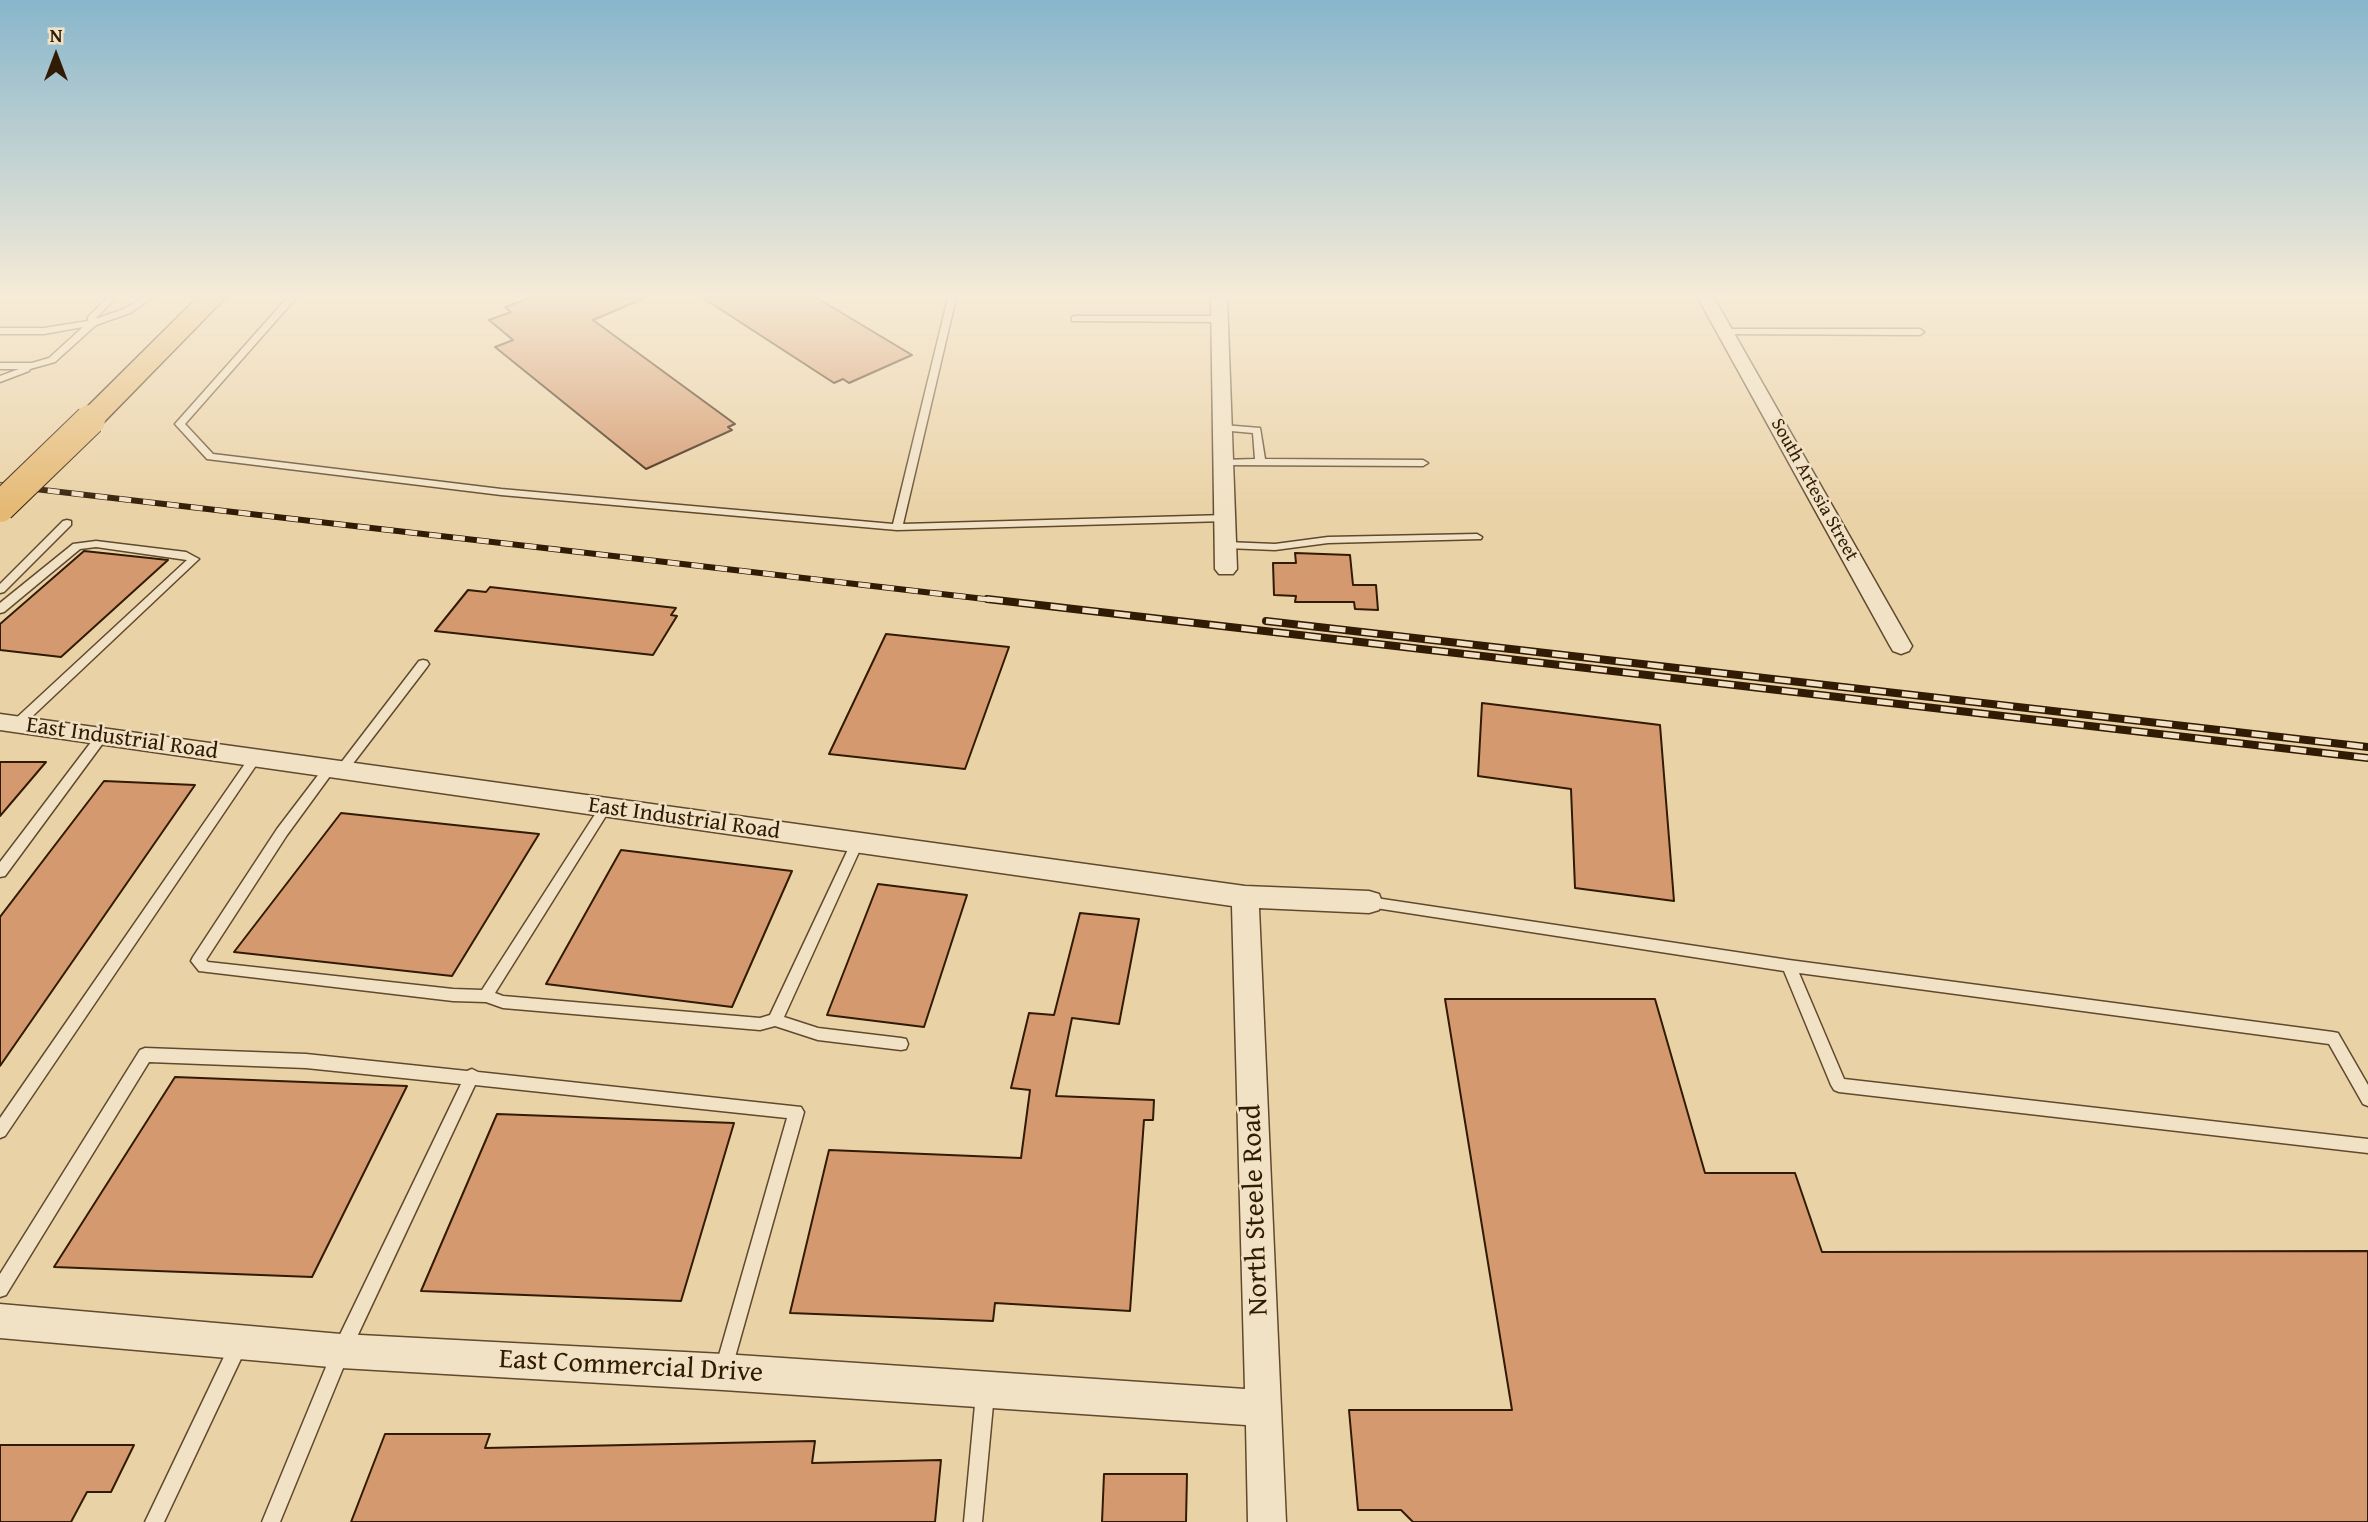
<!DOCTYPE html>
<html>
<head>
<meta charset="utf-8">
<style>
	body { margin:0 }
	#map { position:relative; width:2368px; height:1522px; overflow:hidden; background:#ead2a7; font-family:"Gentium Book Plus",serif }
	canvas { display:block }
	.north { position:absolute; left:21px; top:21px; width:70px; height:70px; -webkit-text-stroke:5px #f1e2c6; paint-order:stroke; rotate:0deg; font-size:19px; font-weight:700; line-height:28px; text-align:center; color:#321b04 }
	.north::after { content:''; display:block; margin:auto; width:24px; height:32px; background:#321b04; clip-path:polygon(50% 0,100% 100%,50% 72%,0 100%) }
</style>
</head>
<body>
<div id="map">
<canvas width="2368" height="1522"></canvas>
<div class="north">N</div>
</div>
<script>
const ctx = document.querySelector('canvas').getContext('2d');
ctx.lineJoin = 'round';
function fillPath(path, color) { ctx.fillStyle = color; ctx.fill(path, 'evenodd'); }
function strokePath(path, color, width, dash) { ctx.strokeStyle = color; ctx.lineWidth = width; ctx.lineCap = dash ? 'butt' : 'round'; ctx.setLineDash(dash || []); ctx.stroke(path); }
function label(font, color, halo, rows, align = 'center') {
  ctx.font = font + ' "Gentium Book Plus",serif'; ctx.lineWidth = 5; ctx.setLineDash([]); ctx.textBaseline = 'middle'; ctx.strokeStyle = halo; ctx.fillStyle = color; for (const [text, x, y, turn = 0] of rows) {
    ctx.save(); ctx.translate(x, y); ctx.rotate((+turn || 0) * Math.PI / 180); ctx.textAlign = isNaN(turn) ? turn : align; if (halo) ctx.strokeText(text, 0, 0); ctx.fillText(text, 0, 0); ctx.restore();
  }
}
const building = new Path2D(`
	M 530,298 L 645,298 L 593,320 L 735,424 L 728,427 L 732,430 L 646,469 L 495,347 L 513,340 L 489,320 L 511,312 L 505,307 Z
	M 703,298 L 817,298 L 912,355 L 849,383 L 843,379 L 834,383 Z
	M 84,551 L 168,560 L 61,657 L 0,650 L 0,624 Z
	M 1295,553 L 1350,555 L 1353,585 L 1376,585 L 1378,610 L 1355,609 L 1354,602 L 1295,602 L 1296,596 L 1274,595 L 1273,563 L 1296,563 Z
	M 490,587 L 676,608 L 671,615 L 677,616 L 653,655 L 435,631 L 468,590 L 486,592 Z
	M 886,634 L 1009,647 L 965,769 L 829,754 Z
	M 1482,703 L 1660,725 L 1674,901 L 1575,888 L 1571,789 L 1478,776 Z
	M 0,762 L 46,762 L 0,816 Z
	M 104,781 L 195,785 L 0,1066 L 0,917 Z
	M 341,813 L 539,834 L 452,976 L 234,952 Z
	M 621,850 L 792,871 L 732,1007 L 546,984 Z
	M 878,884 L 967,895 L 924,1027 L 827,1015 Z
	M 1080,913 L 1139,919 L 1119,1024 L 1072,1018 L 1056,1096 L 1154,1100 L 1153,1120 L 1144,1120 L 1130,1311 L 995,1303 L 993,1321 L 790,1313 L 829,1150 L 1021,1158 L 1030,1090 L 1011,1088 L 1029,1013 L 1054,1015 Z
	M 1445,999 L 1655,999 L 1705,1173 L 1795,1173 L 1822,1252 L 2368,1251 L 2368,1522 L 1413,1522 L 1401,1510 L 1358,1510 L 1349,1410 L 1512,1410 Z
	M 175,1077 L 407,1086 L 312,1277 L 54,1267 Z
	M 497,1114 L 734,1123 L 681,1301 L 421,1291 Z
	M 385,1434 L 490,1434 L 485,1448 L 815,1441 L 812,1463 L 941,1460 L 935,1522 L 351,1522 Z
	M 0,1445 L 134,1445 L 111,1492 L 87,1492 L 71,1522 L 0,1522 Z
	M 1104,1474 L 1187,1474 L 1186,1522 L 1102,1522 Z`);
fillPath(building, '#d4996f');
strokePath(building, '#321b04', 2);
const lane = new Path2D(`
	M 107,298 L 116,298 L 95,319 L 124,309 L 142,298 L 152,298 L 130,313 L 96,325 L 55,362 L 30,369 L 29,371 L 0,382 L 0,376 L 19,369 L 0,369 L 0,363 L 32,363 L 49,358 L 83,327 L 44,334 L 0,334 L 0,328 L 44,328 L 88,321 L 88,317 Z
	M 287,298 L 296,298 L 185,424 L 213,454 L 501,489 L 893,524 L 948,298 L 956,298 L 903,524 L 1226,515 L 1231,518 L 1226,521 L 897,530 L 501,495 L 207,459 L 175,424 Z
	M 1075,316 L 1220,316 L 1224,319 L 1220,322 L 1072,321 L 1072,317 Z
	M 1725,329 L 1920,329 L 1924,332 L 1920,335 L 1722,334 L 1722,330 Z
	M 1223,425 L 1260,428 L 1265,459 L 1423,460 L 1428,463 L 1423,466 L 1225,465 L 1222,464 L 1222,460 L 1255,459 L 1253,433 L 1220,430 L 1220,426 Z
	M 67,520 L 71,521 L 71,525 L 4,592 L 0,593 L 0,584 L 63,521 Z
	M 1477,534 L 1482,537 L 1481,539 L 1328,543 L 1275,550 L 1226,548 L 1221,545 L 1226,542 L 1275,544 L 1328,537 Z
	M 96,541 L 186,552 L 199,559 L 21,727 L 13,727 L 11,724 L 13,721 L 187,560 L 96,547 L 80,549 L 4,612 L 0,613 L 0,603 L 73,544 Z
	M 423,660 L 427,661 L 429,664 L 427,667 L 345,774 L 337,774 L 335,771 L 337,768 L 419,661 Z
	M 102,732 L 108,736 L 106,739 L 5,876 L 0,877 L 0,862 L 98,733 Z
	M 255,754 L 259,755 L 261,758 L 259,761 L 5,1136 L 0,1138 L 0,1118 L 251,755 Z
	M 329,764 L 335,769 L 333,772 L 287,835 L 206,960 L 208,962 L 453,989 L 482,990 L 601,805 L 609,805 L 611,808 L 609,811 L 495,993 L 503,996 L 760,1018 L 770,1015 L 851,843 L 852,839 L 862,839 L 863,843 L 784,1017 L 818,1028 L 901,1038 L 906,1039 L 908,1044 L 906,1049 L 901,1050 L 818,1040 L 775,1026 L 760,1030 L 503,1008 L 486,1002 L 453,1001 L 199,971 L 191,961 L 193,957 L 277,829 L 325,766 Z
	M 1369,897 L 1789,960 L 2333,1032 L 2338,1033 L 2368,1085 L 2368,1106 L 2363,1104 L 2329,1044 L 1799,973 L 1844,1079 L 2368,1139 L 2368,1153 L 1839,1092 L 1834,1090 L 1831,1085 L 1784,971 L 1369,907 L 1364,906 L 1362,902 L 1364,898 Z
	M 145,1048 L 306,1054 L 467,1071 L 472,1069 L 478,1072 L 801,1107 L 804,1112 L 730,1375 L 724,1378 L 718,1375 L 715,1369 L 787,1118 L 475,1085 L 348,1356 L 280,1522 L 262,1522 L 335,1345 L 461,1084 L 306,1068 L 149,1062 L 6,1295 L 0,1297 L 0,1274 L 140,1050 Z
	M 238,1337 L 244,1340 L 247,1346 L 164,1522 L 145,1522 L 232,1340 Z
	M 985,1385 L 991,1388 L 994,1394 L 982,1522 L 964,1522 L 976,1394 L 979,1388 Z`);
const street = new Path2D(`
	M 1211,298 L 1227,298 L 1237,569 L 1233,574 L 1219,574 L 1215,569 Z
	M 1698,298 L 1714,298 L 1912,646 L 1909,651 L 1901,654 L 1893,651 L 1890,646 Z
	M 0,714 L 1245,886 L 1369,891 L 1379,894 L 1382,902 L 1379,910 L 1369,913 L 1259,908 L 1286,1522 L 1248,1522 L 1246,1425 L 723,1390 L 341,1368 L 0,1338 L 0,1304 L 341,1334 L 723,1354 L 1245,1389 L 1232,906 L 0,730 Z`);
const primary = new Path2D(`
	M 197,298 L 225,298 L 100,426 L 90,429 L 80,426 L 75,420 L 80,414 Z`);
strokePath(lane, '#60492d', 3);
strokePath(street, '#60492d', 3);
strokePath(primary, '#321b04', 3);
fillPath(lane, '#f1e2c6');
fillPath(street, '#f1e2c6');
fillPath(primary, '#e5b974');
const railFar1 = new Path2D(`
	M 0,485 L 1002,601`);
const rail = new Path2D(`
	M 987,599 L 2368,758
	M 1266,621 L 2368,747`);
strokePath(railFar1, '#321b04', 6);
strokePath(rail, '#321b04', 8);
strokePath(railFar1, '#f1e2c6', 4.5, [12]);
strokePath(rail, '#f1e2c6', 5, [16]);
const primaryBridge = new Path2D(`
	M 0,507 L 90,420`);
strokePath(primaryBridge, '#321b04', 32, []);
strokePath(primaryBridge, '#e5b974', 30);
const sky = ctx.createLinearGradient(0, 0, 0, 511);
sky.addColorStop(0, '#88b6cc');
sky.addColorStop(0.58, '#f6ebd7');
sky.addColorStop(1, '#f6ebd700');
ctx.fillStyle = sky;
ctx.fillRect(0, 0, 2368, 511);
label('19px', '#321b04', '#f1e2c6', [
	["South Artesia Street",1814,490,61]
]);
label('23px', '#321b04', '#f1e2c6', [
	["East Industrial Road",122,739,8],
	["East Industrial Road",684,819,8]
]);
label('28px', '#321b04', '#f1e2c6', [
	["North Steele Road",1256,1210,-92],
	["East Commercial Drive",631,1367,3]
]);
</script>
</body>
</html>
